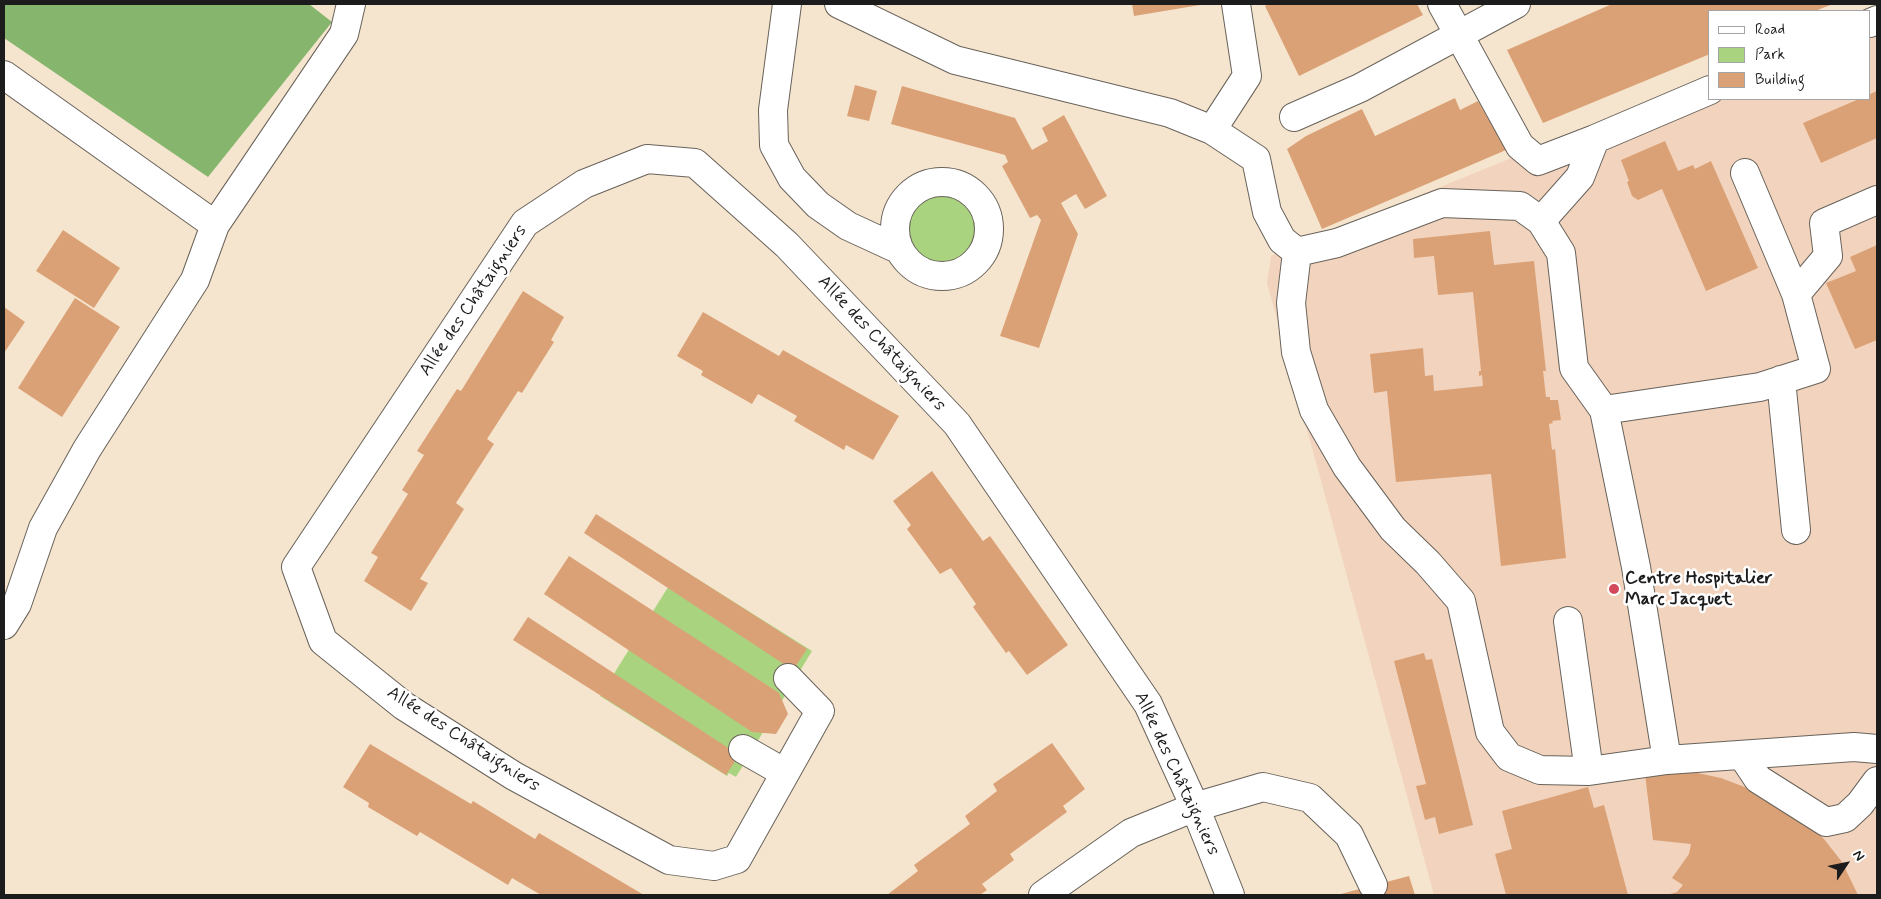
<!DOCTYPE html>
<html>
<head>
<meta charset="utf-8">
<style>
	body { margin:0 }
	#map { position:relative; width:1881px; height:899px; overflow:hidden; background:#f6e5ce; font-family:Mynerve,sans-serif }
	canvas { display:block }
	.frame { position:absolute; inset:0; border:5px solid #1c1c1c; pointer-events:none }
	.legend { position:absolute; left:1708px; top:10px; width:162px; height:90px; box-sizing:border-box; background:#fff; border:1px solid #a4a4a4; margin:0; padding:6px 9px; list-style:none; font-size:15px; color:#1c1c1c }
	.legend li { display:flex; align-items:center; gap:10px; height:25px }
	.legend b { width:25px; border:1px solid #a4a4a4 }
	.north { position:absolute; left:1821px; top:839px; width:50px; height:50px; -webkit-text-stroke:4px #fff; paint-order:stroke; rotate:56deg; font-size:14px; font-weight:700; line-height:20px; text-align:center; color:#1c1c1c }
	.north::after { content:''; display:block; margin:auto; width:18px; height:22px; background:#1c1c1c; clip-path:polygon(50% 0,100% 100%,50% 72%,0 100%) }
</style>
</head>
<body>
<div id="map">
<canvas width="1881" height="899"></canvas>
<div class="frame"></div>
<ul class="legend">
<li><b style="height:6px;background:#fff"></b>Road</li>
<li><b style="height:14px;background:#a9d37f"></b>Park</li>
<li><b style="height:14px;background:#dba176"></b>Building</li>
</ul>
<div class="north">N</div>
</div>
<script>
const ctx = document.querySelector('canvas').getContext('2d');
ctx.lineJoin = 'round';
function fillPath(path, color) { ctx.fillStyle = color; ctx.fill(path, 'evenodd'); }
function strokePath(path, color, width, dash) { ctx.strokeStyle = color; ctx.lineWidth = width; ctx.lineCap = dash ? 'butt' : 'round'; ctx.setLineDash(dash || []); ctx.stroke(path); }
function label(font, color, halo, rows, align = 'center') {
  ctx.font = font + ' Mynerve,sans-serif'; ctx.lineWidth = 5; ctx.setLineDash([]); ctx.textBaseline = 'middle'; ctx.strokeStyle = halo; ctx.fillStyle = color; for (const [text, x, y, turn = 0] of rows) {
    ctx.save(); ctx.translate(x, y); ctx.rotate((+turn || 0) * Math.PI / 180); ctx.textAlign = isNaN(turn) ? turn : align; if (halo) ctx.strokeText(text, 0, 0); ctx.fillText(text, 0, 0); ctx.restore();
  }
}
fillPath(new Path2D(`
	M 1877,8 L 1877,895 L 1434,895 L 1267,283 L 1271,256 L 1710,77 L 1710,99 L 1870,99 L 1870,11 Z`), '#f2d4be');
fillPath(new Path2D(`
	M904 230a39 39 0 1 1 78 0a39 39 0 1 1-78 0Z
	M 680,568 L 812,651 L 736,777 L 729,773 L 727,776 L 600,696 Z`), '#a9d37f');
fillPath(new Path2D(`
	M 4,4 L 309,4 L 332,22 L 208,177 L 4,38 Z`), '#86b56e');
fillPath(new Path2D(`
	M 1132,4 L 1199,4 L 1200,5 L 1134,16 Z
	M 1269,4 L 1417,4 L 1423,15 L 1299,76 L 1265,6 Z
	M 1612,4 L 1833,4 L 1815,11 L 1710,11 L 1710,54 L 1543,123 L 1507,50 Z
	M 855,85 L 877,91 L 869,121 L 847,116 Z
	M 902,86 L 1015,118 L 1032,150 L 1048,141 L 1042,128 L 1064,115 L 1107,196 L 1085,209 L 1076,194 L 1061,203 L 1078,234 L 1039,348 L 1000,336 L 1041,220 L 1037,215 L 1030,218 L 1002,166 L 1008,162 L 1005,155 L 891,124 Z
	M 1877,91 L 1877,138 L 1821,163 L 1803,123 L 1859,99 L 1870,99 L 1870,94 Z
	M 1455,98 L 1460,110 L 1478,101 L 1506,150 L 1322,229 L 1287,149 L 1306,136 L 1362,109 L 1375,136 Z
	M 1665,141 L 1678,171 L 1693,165 L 1695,169 L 1711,161 L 1758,268 L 1706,291 L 1662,189 L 1638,200 L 1632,196 L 1627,182 L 1629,181 L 1621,160 Z
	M 63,230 L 120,268 L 94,308 L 36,271 Z
	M 1490,231 L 1494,265 L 1534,261 L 1546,371 L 1543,371 L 1546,397 L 1550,397 L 1550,400 L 1558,400 L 1561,420 L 1552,421 L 1553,423 L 1549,424 L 1552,450 L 1555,449 L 1566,558 L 1501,566 L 1491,474 L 1396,482 L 1387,391 L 1374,393 L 1370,354 L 1423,348 L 1425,376 L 1433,375 L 1434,391 L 1483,386 L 1482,375 L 1479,376 L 1479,371 L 1481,371 L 1473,292 L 1438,295 L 1434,256 L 1414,258 L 1413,239 Z
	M 1877,245 L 1877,340 L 1855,349 L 1826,283 L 1856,271 L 1850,257 Z
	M 523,291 L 564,317 L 551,340 L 554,342 L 522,393 L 518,391 L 487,439 L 494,444 L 456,503 L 464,509 L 420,579 L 428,583 L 411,611 L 364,581 L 378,557 L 371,553 L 408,494 L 402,490 L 424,455 L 417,451 L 457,389 L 461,391 Z
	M 75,298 L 120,327 L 62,417 L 18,388 Z
	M 4,307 L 25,322 L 4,353 Z
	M 703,312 L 779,356 L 783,350 L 899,416 L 873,460 L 846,445 L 844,450 L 794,421 L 797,416 L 758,394 L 752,404 L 701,375 L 703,371 L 677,356 Z
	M 932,471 L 983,541 L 990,536 L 1068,645 L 1027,675 L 1009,651 L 1006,653 L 973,607 L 976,604 L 951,568 L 940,574 L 907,529 L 911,525 L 893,501 Z
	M 596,514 L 807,649 L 793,670 L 584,533 Z
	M 569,556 L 779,693 L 788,714 L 776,734 L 752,732 L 544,594 Z
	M 528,617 L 739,755 L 726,775 L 513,640 Z
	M 1424,653 L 1426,660 L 1432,659 L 1473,825 L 1439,834 L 1435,817 L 1425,820 L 1416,786 L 1426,784 L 1394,661 Z
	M 1052,743 L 1085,789 L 1063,806 L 1067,812 L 1010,854 L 1014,860 L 982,884 L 987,890 L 980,895 L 887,895 L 918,871 L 914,865 L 970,824 L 965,816 L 997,791 L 993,784 Z
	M 370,744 L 471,804 L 473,801 L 535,839 L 539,833 L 644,895 L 541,895 L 512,878 L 508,885 L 420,832 L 417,836 L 368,807 L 369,803 L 343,787 Z
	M 1688,771 L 1721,778 L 1755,791 L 1809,824 L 1824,839 L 1842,862 L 1858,895 L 1667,895 L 1677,892 L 1683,885 L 1672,878 L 1689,854 L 1691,844 L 1653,840 L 1645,774 Z
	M 1588,787 L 1594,808 L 1604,805 L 1628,895 L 1506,895 L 1495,854 L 1512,849 L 1502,811 Z
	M 1409,876 L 1415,895 L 1337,895 Z`), '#dba176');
const minor = new Path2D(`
	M 787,4 L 773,110 L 774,145 L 792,178 L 818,205 L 848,226 L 900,250
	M 839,4 L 955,60 L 1170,113 L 1212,130 L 1256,159 L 1267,212 L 1282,240 L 1297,252
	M 1442,4 L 1520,146 L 1538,161 L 1595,139
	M 1870,23 L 1877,20
	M 4,75 L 215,225
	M 1294,117 L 1360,88 L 1516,4
	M 1212,130 L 1247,76 L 1236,4
	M 1745,173 L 1796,294
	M895 229a47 47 0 1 1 94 0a47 47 0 1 1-94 0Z
	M 1541,221 L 1580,177 L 1595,139 L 1710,90
	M 1297,252 L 1291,303 L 1296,352 L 1314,410 L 1347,467 L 1393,529 L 1428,563 L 1461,601 L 1490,732 L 1509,757 L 1540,770 L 1589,771 L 1667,760 L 1854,747 L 1877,749
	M 1297,252 L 1337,243 L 1442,203 L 1520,206 L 1541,221 L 1561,253 L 1574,368 L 1604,410 L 1636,567 L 1667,760
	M 1781,380 L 1796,530
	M 1604,410 L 1760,387 L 1816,369 L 1796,294 L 1828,256 L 1824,223 L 1877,200
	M 1568,621 L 1589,771
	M 4,625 L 17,604 L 43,528 L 87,449 L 195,280 L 215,225 L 344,34 L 351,4
	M 788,678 L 820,711 L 737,859 L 714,866 L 669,860 L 514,776 L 404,706 L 323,641 L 296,567 L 525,223 L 584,184 L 647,159 L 695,163 L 787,245 L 957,424 L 1148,704 L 1195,807 L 1230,895
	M 743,749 L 785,773
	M 1742,755 L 1758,779 L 1826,822 L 1845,818 L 1860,804 L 1877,781
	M 1043,895 L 1131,833 L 1195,807 L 1263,787 L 1310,798 L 1349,835 L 1373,885`);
strokePath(minor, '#68625a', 30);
strokePath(minor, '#fff', 28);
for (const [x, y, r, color] of [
	[1614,589,6,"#d1495b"]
]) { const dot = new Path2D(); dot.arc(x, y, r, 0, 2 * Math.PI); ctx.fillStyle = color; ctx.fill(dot); strokePath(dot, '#fff', 2); }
label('18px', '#1c1c1c', '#fff', [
	["Allée des Châtaigniers",474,301,-56],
	["Allée des Châtaigniers",881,344,47],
	["Allée des Châtaigniers",463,740,33],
	["Allée des Châtaigniers",1176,774,65]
]);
label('bold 18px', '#1c1c1c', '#fff', [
	["Centre Hospitalier",1625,579],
	["Marc Jacquet",1625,600]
], 'left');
</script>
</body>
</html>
